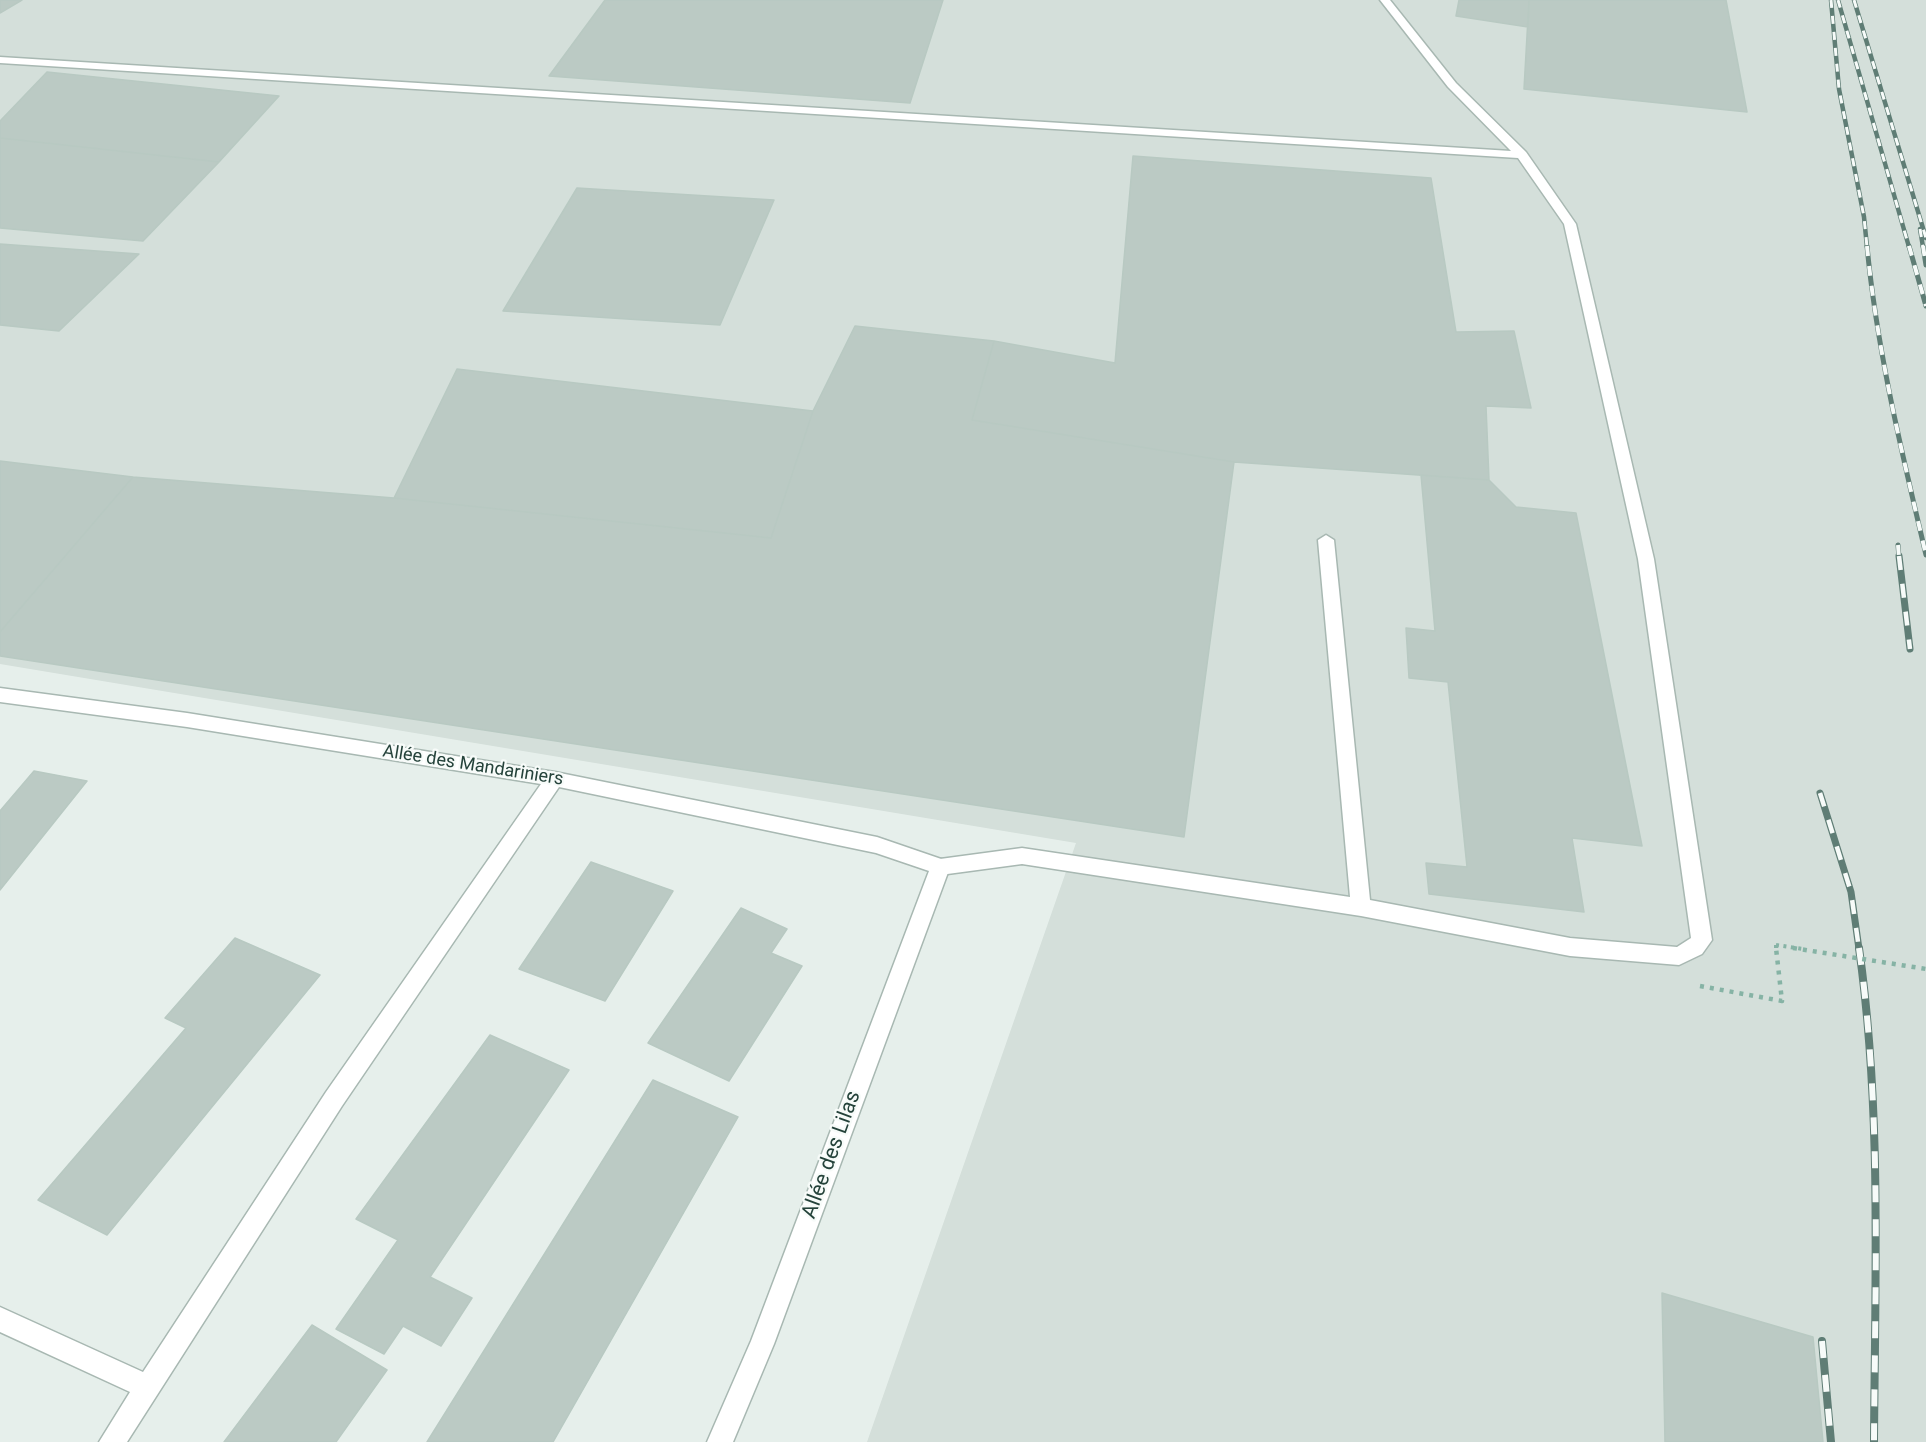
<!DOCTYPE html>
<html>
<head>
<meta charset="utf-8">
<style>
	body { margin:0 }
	canvas { display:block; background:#e6efeb }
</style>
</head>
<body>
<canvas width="1926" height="1442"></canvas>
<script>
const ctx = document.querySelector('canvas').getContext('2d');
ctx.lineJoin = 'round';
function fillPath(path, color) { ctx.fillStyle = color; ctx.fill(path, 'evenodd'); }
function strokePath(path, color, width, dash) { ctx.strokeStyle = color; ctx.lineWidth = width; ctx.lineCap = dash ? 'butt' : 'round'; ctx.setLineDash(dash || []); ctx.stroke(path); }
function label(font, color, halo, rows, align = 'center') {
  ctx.font = font + ' Roboto,sans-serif'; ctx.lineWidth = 4.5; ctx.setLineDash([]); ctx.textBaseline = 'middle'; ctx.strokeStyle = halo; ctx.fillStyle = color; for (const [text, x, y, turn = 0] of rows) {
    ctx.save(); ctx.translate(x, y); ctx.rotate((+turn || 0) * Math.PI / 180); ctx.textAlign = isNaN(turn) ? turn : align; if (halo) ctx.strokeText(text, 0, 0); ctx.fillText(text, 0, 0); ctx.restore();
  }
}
fillPath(new Path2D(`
	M 0,0 L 1926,0 L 1926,1442 L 867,1442 L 1076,843 L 0,664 Z`), '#d4dfda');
const building = new Path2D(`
	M 0,0 L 22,0 L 0,13 Z
	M 605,0 L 943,0 L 910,103 L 549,76 Z
	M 1459,0 L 1529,0 L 1528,27 L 1456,16 Z
	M 1529,0 L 1726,0 L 1747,112 L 1524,89 Z
	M 47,72 L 279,96 L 219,162 L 0,138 L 0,121 Z
	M 0,138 L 219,162 L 143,241 L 0,228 Z
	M 1133,156 L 1431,178 L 1456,332 L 1514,331 L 1531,408 L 1486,406 L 1489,480 L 1234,462 L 972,420 L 994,341 L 1115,363 Z
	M 577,188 L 774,200 L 720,325 L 503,311 Z
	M 0,244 L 139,254 L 59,331 L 0,325 Z
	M 855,326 L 994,341 L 972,420 L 1234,462 L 1184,837 L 0,656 L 0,632 L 133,477 L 394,498 L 771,538 L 813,411 Z
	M 457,369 L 813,411 L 771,538 L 394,498 Z
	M 0,461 L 133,477 L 0,632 Z
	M 1421,475 L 1489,480 L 1516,507 L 1576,513 L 1642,846 L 1572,838 L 1584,912 L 1429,894 L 1426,863 L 1467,867 L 1448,682 L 1409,678 L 1406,628 L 1435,631 Z
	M 34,771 L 87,781 L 0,890 L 0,811 Z
	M 591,862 L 673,891 L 605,1001 L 519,969 Z
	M 741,908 L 787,929 L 771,953 L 802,966 L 729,1081 L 648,1043 Z
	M 235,938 L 320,975 L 107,1235 L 38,1200 L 186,1028 L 165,1018 Z
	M 490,1035 L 569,1070 L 430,1277 L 472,1298 L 441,1346 L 403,1326 L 384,1354 L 336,1329 L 398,1240 L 356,1219 Z
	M 653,1080 L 738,1117 L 553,1442 L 427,1442 Z
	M 1662,1293 L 1813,1337 L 1823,1442 L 1665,1442 Z
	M 312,1325 L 387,1370 L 336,1442 L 224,1442 Z`);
fillPath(building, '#bbcac4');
strokePath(building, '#b8c9c2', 1.5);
const lane = new Path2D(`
	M 1380,0 L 1390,0 L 1456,83 L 1526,152 L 1576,224 L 1654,559 L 1712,940 L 1702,954 L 1679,965 L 1570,956 L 1361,916 L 1022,864 L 940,875 L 933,873 L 930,867 L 933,861 L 940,859 L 1022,848 L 1350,897 L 1318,540 L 1326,535 L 1334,540 L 1370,900 L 1570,938 L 1677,947 L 1691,938 L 1638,559 L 1564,224 L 1518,158 L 0,63 L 0,57 L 1511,151 L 1448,87 Z`);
const street = new Path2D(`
	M 0,688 L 187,713 L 555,772 L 877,837 L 947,861 L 950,867 L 774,1344 L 733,1442 L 707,1442 L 751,1341 L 929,871 L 876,853 L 559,787 L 342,1106 L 127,1442 L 99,1442 L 130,1392 L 0,1332 L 0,1307 L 143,1372 L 326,1092 L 541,784 L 187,727 L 0,702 Z`);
strokePath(lane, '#a8b8b2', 3);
strokePath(street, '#a8b8b2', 3);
strokePath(new Path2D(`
	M 1776,945 L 1776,949`), '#86b3a5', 4, [3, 4.5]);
strokePath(new Path2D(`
	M 1700,986 L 1782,1001 L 1776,948`), '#86b3a5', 4.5, [4, 6]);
fillPath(lane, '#fff');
fillPath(street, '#fff');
const railFar3 = new Path2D(`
	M 1831,0 L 1839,89 L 1864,217 L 1867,247
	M 1838,0 L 1909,247
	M 1854,0 L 1926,238
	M 1920,229 L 1923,247`);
const railFar2 = new Path2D(`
	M 1867,246 C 1877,351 1902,453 1926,555
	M 1909,246 L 1926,306
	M 1923,246 L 1926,265
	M 1898,545 L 1899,558`);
const railFar1 = new Path2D(`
	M 1899,556 L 1910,649
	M 1820,793 L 1851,892 L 1859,949`);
const rail = new Path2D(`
	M 1859,948 C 1882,1111 1875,1278 1874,1442
	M 1822,1341 L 1831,1442`);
strokePath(railFar3, '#5f7d75', 4.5);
strokePath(railFar2, '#5f7d75', 5);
strokePath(railFar1, '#5f7d75', 7);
strokePath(rail, '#5f7d75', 8);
strokePath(railFar3, '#f7fbf9', 3, [8]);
strokePath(railFar2, '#f7fbf9', 4, [10]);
strokePath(railFar1, '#f7fbf9', 4.5, [14]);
strokePath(rail, '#f7fbf9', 6, [17]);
strokePath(new Path2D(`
	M 1776,945 L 1803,949`), '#86b3a5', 4, [3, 4.5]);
strokePath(new Path2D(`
	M 1793,948 L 1926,969`), '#86b3a5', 4.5, [4, 6]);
label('18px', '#24423a', '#f7fbf9', [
	["Allée des Mandariniers",473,766,9]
]);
label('21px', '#24423a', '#f7fbf9', [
	["Allée des Lilas",832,1155,-70]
]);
</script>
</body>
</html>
